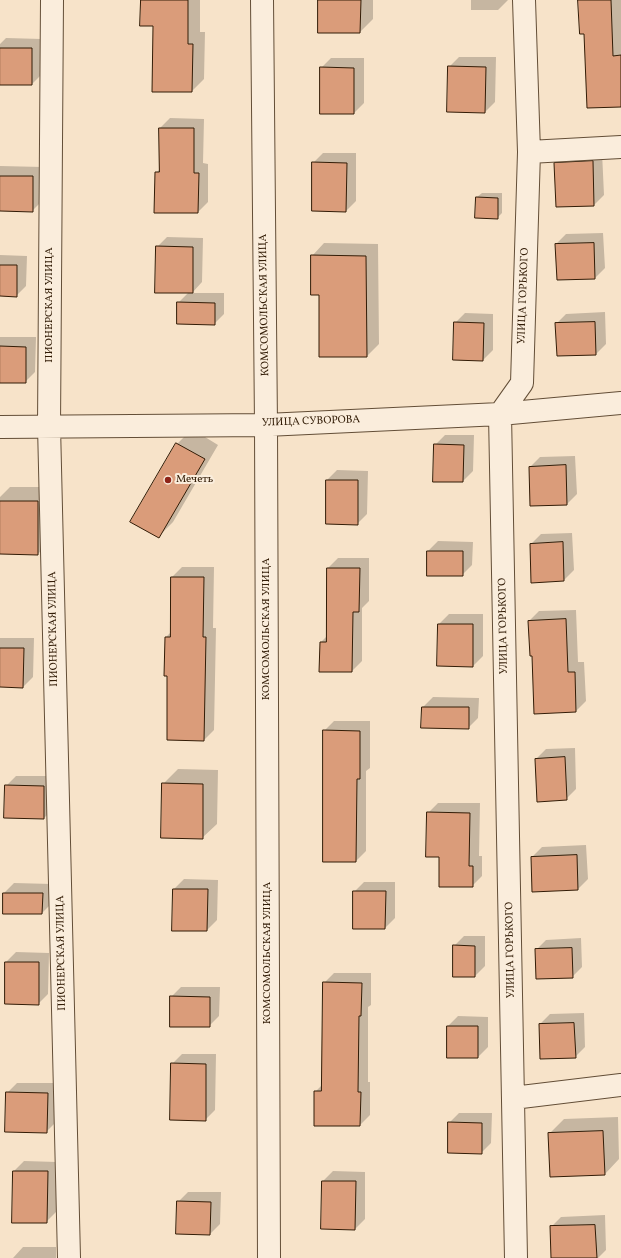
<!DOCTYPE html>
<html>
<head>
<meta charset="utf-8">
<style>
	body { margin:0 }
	canvas { display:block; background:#f7e3c9 }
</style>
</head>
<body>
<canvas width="621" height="1258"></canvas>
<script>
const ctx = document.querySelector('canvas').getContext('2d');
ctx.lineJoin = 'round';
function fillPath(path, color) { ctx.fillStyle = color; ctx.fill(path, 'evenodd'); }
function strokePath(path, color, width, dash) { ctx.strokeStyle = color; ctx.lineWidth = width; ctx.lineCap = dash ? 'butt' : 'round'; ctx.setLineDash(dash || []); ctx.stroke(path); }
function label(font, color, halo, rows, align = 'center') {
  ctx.font = font + ' Vollkorn,serif'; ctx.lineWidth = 4; ctx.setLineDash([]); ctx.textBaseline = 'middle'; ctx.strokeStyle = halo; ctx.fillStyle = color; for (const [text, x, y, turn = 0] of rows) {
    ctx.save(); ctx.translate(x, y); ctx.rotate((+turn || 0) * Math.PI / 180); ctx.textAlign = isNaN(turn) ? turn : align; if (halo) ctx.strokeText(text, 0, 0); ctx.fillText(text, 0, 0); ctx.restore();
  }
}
fillPath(new Path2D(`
	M 142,0 L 200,0 L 200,32 L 205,32 L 204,79 L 192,91 L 154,25 Z
	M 319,0 L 373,0 L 373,19 L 360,32 Z
	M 471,0 L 508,0 L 498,10 L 471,10 Z
	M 579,0 L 621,0 L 621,106 L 585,33 Z
	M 6,38 L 42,39 L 42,74 L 32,84 L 0,84 L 0,44 Z
	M 459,57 L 496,57 L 495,102 L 485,112 L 449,67 Z
	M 331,58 L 364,58 L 364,103 L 354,113 L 321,68 Z
	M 170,118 L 204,119 L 203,163 L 208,164 L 208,202 L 198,212 L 156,173 L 160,169 L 160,128 Z
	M 602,152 L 604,195 L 594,205 L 555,164 L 565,154 Z
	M 323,153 L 356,153 L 356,201 L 346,211 L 313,163 Z
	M 0,166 L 43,167 L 42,201 L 32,211 L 0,210 Z
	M 482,193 L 502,193 L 502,213 L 497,218 L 477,197 Z
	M 603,233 L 605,268 L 595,278 L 556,244 L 566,234 Z
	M 167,237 L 203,238 L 202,282 L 192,293 L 224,293 L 224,314 L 214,324 L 178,303 L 189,292 L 157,247 Z
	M 0,241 L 0,255 L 27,256 L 26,286 L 16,296 L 0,295 Z
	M 324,243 L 378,244 L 379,344 L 367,356 L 320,294 L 312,256 Z
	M 605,312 L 606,344 L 596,354 L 556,324 L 566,314 Z
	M 465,313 L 493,314 L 493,350 L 483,360 L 455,323 Z
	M 0,337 L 36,337 L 35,372 L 25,382 L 0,382 Z
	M 192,429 L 218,445 L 173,522 L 158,537 L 177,444 Z
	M 445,435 L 474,435 L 473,471 L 463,481 L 435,445 Z
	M 575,456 L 577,494 L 567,504 L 530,467 L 540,457 Z
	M 337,470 L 368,471 L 367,514 L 357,524 L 327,480 Z
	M 10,487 L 53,487 L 52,539 L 38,554 L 0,553 L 0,497 Z
	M 572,533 L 574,570 L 564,580 L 531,544 L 541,534 Z
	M 438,541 L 473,542 L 472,565 L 462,575 L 428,551 Z
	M 338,558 L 369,558 L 369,601 L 362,608 L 362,661 L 352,671 L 321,642 L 328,635 L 328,568 Z
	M 182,567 L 214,567 L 213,628 L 216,628 L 214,730 L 204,740 L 168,675 L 166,637 L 171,632 L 172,577 Z
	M 576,610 L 578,662 L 584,662 L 586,701 L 576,711 L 533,655 L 529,621 L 539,611 Z
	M 449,614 L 483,614 L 483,656 L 473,666 L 439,624 Z
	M 0,638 L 34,638 L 33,677 L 23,687 L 0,686 Z
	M 433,697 L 479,698 L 478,718 L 468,728 L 423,707 Z
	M 334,721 L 370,721 L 370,768 L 366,771 L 366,851 L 356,861 L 324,731 Z
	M 575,748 L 576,789 L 566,799 L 536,759 L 546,749 Z
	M 178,769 L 218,770 L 217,824 L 202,838 L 163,784 Z
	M 16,776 L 54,776 L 54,808 L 44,818 L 6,786 Z
	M 438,803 L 480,803 L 479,856 L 482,856 L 482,876 L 472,886 L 440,856 L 428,813 Z
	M 586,845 L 588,879 L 578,889 L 532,857 L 542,847 Z
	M 184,879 L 218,880 L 217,920 L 207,930 L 174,889 Z
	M 364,882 L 395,882 L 395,918 L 385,928 L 354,892 Z
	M 14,883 L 52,884 L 52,903 L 42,913 L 4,893 Z
	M 464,936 L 485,936 L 485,966 L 475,976 L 454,946 Z
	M 581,938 L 582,967 L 572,977 L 536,950 L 546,940 Z
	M 16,952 L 49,953 L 48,994 L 38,1004 L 6,962 Z
	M 334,973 L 371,973 L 371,1005 L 368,1007 L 368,1082 L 370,1082 L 370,1115 L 360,1125 L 315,1125 L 315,1092 L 322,1085 L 324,983 Z
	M 181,987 L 220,987 L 219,1016 L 209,1026 L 171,997 Z
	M 584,1013 L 585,1047 L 575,1057 L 540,1024 L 550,1014 Z
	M 458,1016 L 488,1017 L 488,1047 L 478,1057 L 448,1026 Z
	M 182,1054 L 216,1054 L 215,1110 L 205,1120 L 172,1064 Z
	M 17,1083 L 57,1083 L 56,1122 L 46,1132 L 7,1093 Z
	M 459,1113 L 492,1113 L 491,1143 L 481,1153 L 449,1123 Z
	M 618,1117 L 619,1159 L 605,1174 L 549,1134 L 564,1119 Z
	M 24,1161 L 57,1162 L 56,1212 L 46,1222 L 14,1171 Z
	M 333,1171 L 365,1172 L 365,1219 L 355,1229 L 323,1181 Z
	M 188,1192 L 221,1192 L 220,1224 L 210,1234 L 177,1233 L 178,1202 Z
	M 605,1215 L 606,1250 L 598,1258 L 552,1258 L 551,1227 L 561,1217 Z
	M 23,1247 L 56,1247 L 56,1258 L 13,1258 Z`), '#0003');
const building = new Path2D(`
	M 141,0 L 188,0 L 188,44 L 193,44 L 192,92 L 152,92 L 153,26 L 140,26 Z
	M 318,0 L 361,0 L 360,33 L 318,33 Z
	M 578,0 L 611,0 L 613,56 L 621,55 L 621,107 L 587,108 L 584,34 L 580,34 Z
	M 0,48 L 32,48 L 32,85 L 0,85 Z
	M 448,66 L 486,67 L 485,113 L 447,112 Z
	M 320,67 L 354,68 L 354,114 L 320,114 Z
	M 159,128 L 194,128 L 194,173 L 199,173 L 198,213 L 154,213 L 155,172 L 159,172 Z
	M 593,161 L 594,206 L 556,207 L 554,163 Z
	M 312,162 L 347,163 L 346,212 L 312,211 Z
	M 0,176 L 33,176 L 33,212 L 0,211 Z
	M 476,197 L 498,198 L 498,219 L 475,218 Z
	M 594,243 L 595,279 L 557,280 L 555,244 Z
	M 156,246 L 193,247 L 193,293 L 155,293 Z
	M 311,255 L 366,256 L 367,357 L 319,357 L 319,295 L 311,295 Z
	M 0,265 L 17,265 L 17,297 L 0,296 Z
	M 177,302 L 215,303 L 215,325 L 177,324 Z
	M 454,322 L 484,323 L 483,361 L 453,360 Z
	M 595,322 L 596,355 L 557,356 L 555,323 Z
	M 0,346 L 26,347 L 26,383 L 0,383 Z
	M 176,443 L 205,459 L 159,538 L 130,522 Z
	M 434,444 L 464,445 L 463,482 L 433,482 Z
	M 566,465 L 567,505 L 530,506 L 529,467 Z
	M 326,480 L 358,480 L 358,525 L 326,524 Z
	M 0,501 L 38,501 L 38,555 L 0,554 Z
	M 563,542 L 564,581 L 531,583 L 530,544 Z
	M 427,551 L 463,551 L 463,576 L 427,576 Z
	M 327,568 L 360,568 L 359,612 L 353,612 L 352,672 L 319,672 L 320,642 L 326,642 Z
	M 171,577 L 204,577 L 203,637 L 206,637 L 204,741 L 167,740 L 167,676 L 164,676 L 165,637 L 170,637 Z
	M 566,619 L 568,672 L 575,672 L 576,712 L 534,714 L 532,656 L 530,656 L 528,621 Z
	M 438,624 L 473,624 L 473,667 L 437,666 Z
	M 0,648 L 24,648 L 23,688 L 0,687 Z
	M 422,707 L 469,707 L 469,729 L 421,728 Z
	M 323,730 L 360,731 L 360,779 L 357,779 L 356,862 L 323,862 Z
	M 565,757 L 567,800 L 537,802 L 535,759 Z
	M 162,783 L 203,784 L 203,839 L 161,838 Z
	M 5,785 L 44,786 L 44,819 L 4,818 Z
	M 427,812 L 470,813 L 469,866 L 473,866 L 473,887 L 439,887 L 439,857 L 426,857 Z
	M 577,855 L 578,890 L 532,892 L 531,857 Z
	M 173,889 L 208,889 L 207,931 L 172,931 Z
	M 353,891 L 386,891 L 385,929 L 353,929 Z
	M 3,893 L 43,893 L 42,914 L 3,914 Z
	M 453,945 L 475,946 L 475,977 L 453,977 Z
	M 572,948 L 573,978 L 536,979 L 535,949 Z
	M 5,962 L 39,962 L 39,1005 L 5,1004 Z
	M 323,982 L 362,983 L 361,1016 L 359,1016 L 358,1092 L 361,1092 L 360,1126 L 314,1126 L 314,1091 L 321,1091 Z
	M 170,996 L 210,997 L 210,1027 L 170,1027 Z
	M 574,1023 L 576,1058 L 540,1059 L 539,1024 Z
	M 447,1026 L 478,1026 L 478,1058 L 447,1058 Z
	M 171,1063 L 206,1064 L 206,1121 L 170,1120 Z
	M 6,1092 L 48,1093 L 47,1133 L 5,1132 Z
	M 448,1122 L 482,1123 L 482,1154 L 448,1153 Z
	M 603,1131 L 605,1175 L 550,1177 L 548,1133 Z
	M 13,1171 L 48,1171 L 47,1223 L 12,1223 Z
	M 322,1181 L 356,1181 L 355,1230 L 321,1229 Z
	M 177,1201 L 211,1202 L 210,1235 L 176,1234 Z
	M 595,1225 L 597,1258 L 551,1258 L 550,1226 Z`);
fillPath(building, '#da9c7a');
strokePath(building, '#321c06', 1);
const minor = new Path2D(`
	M 52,0 L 49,426 L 69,1258
	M 262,0 L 266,425 L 269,1258
	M 529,152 L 621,147
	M 0,427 L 266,425 L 500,414 L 621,403
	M 513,1098 L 621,1085
	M 516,1258 L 500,414 L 522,383 L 529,152 L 524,0`);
strokePath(minor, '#634e37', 24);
strokePath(minor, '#faeddc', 22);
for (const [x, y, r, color] of [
	[168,480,4,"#8f2418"]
]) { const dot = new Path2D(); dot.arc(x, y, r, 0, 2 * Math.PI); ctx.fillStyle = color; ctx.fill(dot); strokePath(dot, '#faeddc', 1.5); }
label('11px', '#321c06', '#faeddc', [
	["УЛИЦА ГОРЬКОГО",524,296,-88],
	["ПИОНЕРСКАЯ УЛИЦА",50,305,-90],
	["КОМСОМОЛЬСКАЯ УЛИЦА",265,305,-91],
	["УЛИЦА СУВОРОВА",311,422,-2],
	["УЛИЦА ГОРЬКОГО",504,626,-91],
	["ПИОНЕРСКАЯ УЛИЦА",54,629,-91],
	["КОМСОМОЛЬСКАЯ УЛИЦА",267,629,-90],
	["УЛИЦА ГОРЬКОГО",511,950,-91],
	["ПИОНЕРСКАЯ УЛИЦА",62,953,-91],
	["КОМСОМОЛЬСКАЯ УЛИЦА",268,953,-90]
]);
label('11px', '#321c06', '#faeddc', [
	["Мечеть",176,480]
], 'left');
</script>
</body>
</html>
